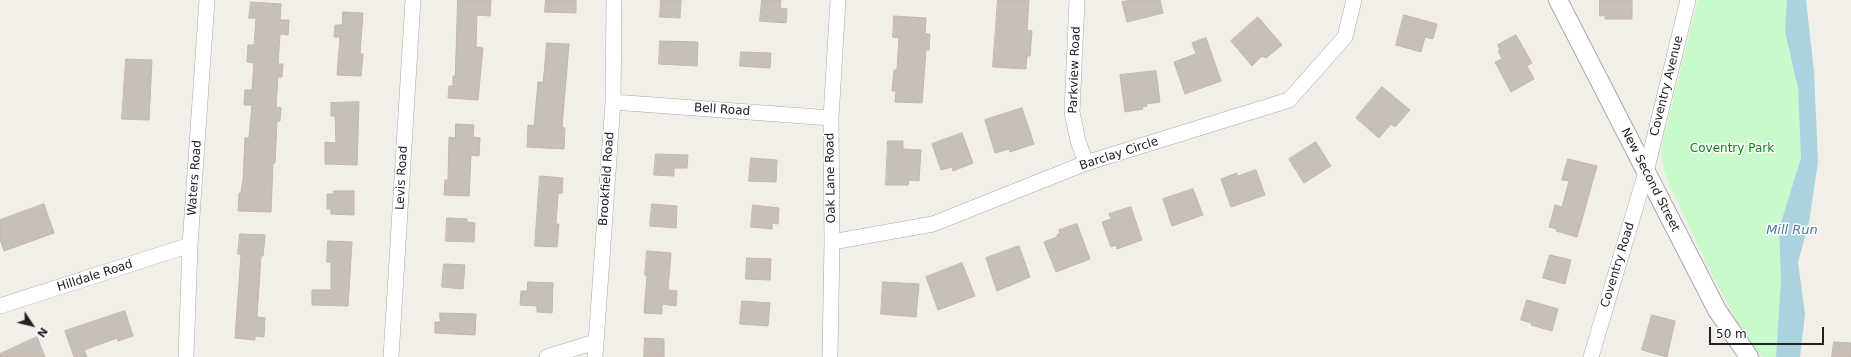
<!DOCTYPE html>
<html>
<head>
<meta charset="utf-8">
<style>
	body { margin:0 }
	#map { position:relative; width:1851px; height:357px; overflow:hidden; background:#f2efe9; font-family:"DejaVu Sans",sans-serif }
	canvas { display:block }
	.north { position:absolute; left:12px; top:305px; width:40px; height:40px; -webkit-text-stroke:3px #fff; paint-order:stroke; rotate:125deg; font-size:11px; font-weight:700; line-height:16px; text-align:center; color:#222 }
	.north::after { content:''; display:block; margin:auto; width:14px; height:18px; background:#222; clip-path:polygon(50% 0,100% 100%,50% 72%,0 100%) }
	.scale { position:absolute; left:1709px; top:327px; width:115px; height:18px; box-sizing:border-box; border:2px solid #222; border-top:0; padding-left:5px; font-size:12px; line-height:14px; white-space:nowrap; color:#222; -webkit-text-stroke:3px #fff; paint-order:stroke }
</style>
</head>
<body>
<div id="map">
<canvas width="1851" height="357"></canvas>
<div class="north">N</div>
<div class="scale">50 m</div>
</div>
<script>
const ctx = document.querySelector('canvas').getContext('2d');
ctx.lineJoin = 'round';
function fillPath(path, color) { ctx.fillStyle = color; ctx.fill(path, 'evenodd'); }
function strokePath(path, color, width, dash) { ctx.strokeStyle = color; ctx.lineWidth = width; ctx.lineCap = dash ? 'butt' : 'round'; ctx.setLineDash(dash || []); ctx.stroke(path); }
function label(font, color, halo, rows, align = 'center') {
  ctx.font = font + ' "DejaVu Sans",sans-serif'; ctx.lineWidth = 3; ctx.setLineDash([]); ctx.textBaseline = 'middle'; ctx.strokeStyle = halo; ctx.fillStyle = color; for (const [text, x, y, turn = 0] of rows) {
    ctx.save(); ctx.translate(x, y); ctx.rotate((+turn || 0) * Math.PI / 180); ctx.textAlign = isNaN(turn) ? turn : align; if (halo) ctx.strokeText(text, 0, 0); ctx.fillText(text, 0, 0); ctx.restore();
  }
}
fillPath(new Path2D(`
	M 1698,0 L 1787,0 L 1785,32 L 1798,88 L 1801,158 L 1779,229 L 1781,280 L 1776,357 L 1762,357 C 1722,305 1698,242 1669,184 L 1663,166 L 1661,148 Z`), '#c8facc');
fillPath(new Path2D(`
	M 1787,0 L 1806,0 L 1814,72 L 1818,162 L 1809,222 L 1798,262 L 1805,314 L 1800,357 L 1776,357 L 1781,280 L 1779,229 L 1801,158 L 1798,88 L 1785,32 Z`), '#aad3df');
const building = new Path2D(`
	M 458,0 L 491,0 L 490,16 L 477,15 L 476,47 L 483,48 L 478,100 L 448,98 L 449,86 L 453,86 L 453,76 L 455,76 Z
	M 546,0 L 576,0 L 576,13 L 545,12 Z
	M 661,0 L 681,0 L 680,18 L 660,17 Z
	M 762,0 L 781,0 L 780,8 L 787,9 L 786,23 L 760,21 Z
	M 998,0 L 1029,0 L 1027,30 L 1032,31 L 1030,56 L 1027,56 L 1026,69 L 993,67 Z
	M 1132,0 L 1160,0 L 1163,13 L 1127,22 L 1122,2 Z
	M 1600,0 L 1632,0 L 1632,19 L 1605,19 L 1605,15 L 1600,16 Z
	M 251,2 L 281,4 L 280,20 L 289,20 L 288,35 L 280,34 L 278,64 L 283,64 L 282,77 L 278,77 L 276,107 L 281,108 L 280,121 L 277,121 L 275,163 L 273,163 L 271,212 L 238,211 L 239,193 L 241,193 L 243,180 L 245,138 L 249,138 L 252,105 L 244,105 L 245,90 L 252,90 L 254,63 L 247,62 L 248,45 L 254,45 L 256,18 L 249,18 Z
	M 343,12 L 363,13 L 360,54 L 363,54 L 361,76 L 337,75 L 340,37 L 334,37 L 335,25 L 342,25 Z
	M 1404,15 L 1437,24 L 1433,39 L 1425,37 L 1421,52 L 1396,45 Z
	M 894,16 L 926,18 L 925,34 L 930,34 L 929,50 L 926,50 L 922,103 L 895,102 L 896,91 L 892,91 L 894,70 L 897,70 L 899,38 L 893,37 Z
	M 1258,17 L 1282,45 L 1266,58 L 1262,56 L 1252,66 L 1231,41 Z
	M 1516,35 L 1532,63 L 1527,66 L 1534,79 L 1511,92 L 1495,62 L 1502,59 L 1498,51 L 1500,50 L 1498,45 Z
	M 1206,38 L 1221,81 L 1185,94 L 1174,62 L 1196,54 L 1192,43 Z
	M 660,41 L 698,42 L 697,66 L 659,64 Z
	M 547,43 L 569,44 L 562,127 L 565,128 L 564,149 L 527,147 L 528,125 L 534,126 L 538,82 L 543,82 Z
	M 741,52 L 771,53 L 770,68 L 740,66 Z
	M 126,59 L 152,60 L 149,120 L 122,119 Z
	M 1156,71 L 1160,102 L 1146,104 L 1147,106 L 1142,107 L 1143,109 L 1125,112 L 1120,75 Z
	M 1382,87 L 1410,110 L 1395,127 L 1391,124 L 1379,138 L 1356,118 Z
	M 359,102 L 357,165 L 325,164 L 325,142 L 336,143 L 335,116 L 331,116 L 331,103 Z
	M 1022,108 L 1034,144 L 1010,152 L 1009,149 L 995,153 L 985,120 Z
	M 456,124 L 474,125 L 473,137 L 480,138 L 479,156 L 471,155 L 469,196 L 444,195 L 445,180 L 448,180 L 449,137 L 455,138 Z
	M 962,133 L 973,163 L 953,171 L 952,167 L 941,170 L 932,144 Z
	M 888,141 L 903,141 L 903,149 L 921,150 L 919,181 L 909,180 L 908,185 L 886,185 Z
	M 1316,142 L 1331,166 L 1304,183 L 1289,159 Z
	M 656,154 L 688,155 L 687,168 L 674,168 L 674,176 L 654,175 Z
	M 751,158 L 777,160 L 776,182 L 749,181 Z
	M 1568,159 L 1597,166 L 1577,237 L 1556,231 L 1557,229 L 1549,227 L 1555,205 L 1562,207 L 1569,181 L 1562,180 Z
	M 1256,170 L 1265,195 L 1231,207 L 1221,179 L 1237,173 L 1237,176 Z
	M 540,176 L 563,178 L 562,193 L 558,193 L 556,224 L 559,224 L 557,247 L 535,246 Z
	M 1193,189 L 1203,215 L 1172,226 L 1163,199 Z
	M 334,191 L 354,191 L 354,215 L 331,214 L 331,209 L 327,209 L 327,194 L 334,194 Z
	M 44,204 L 54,233 L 4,251 L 0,239 L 0,220 Z
	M 652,204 L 677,206 L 676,228 L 650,226 Z
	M 753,205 L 779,208 L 778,224 L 772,223 L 772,229 L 751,227 Z
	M 1131,207 L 1142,240 L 1117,249 L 1116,245 L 1111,247 L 1102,222 L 1111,219 L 1109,214 Z
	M 447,218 L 467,219 L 467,222 L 475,223 L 474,242 L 446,241 Z
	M 1077,224 L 1090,259 L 1056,272 L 1044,242 L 1057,237 L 1057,235 L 1060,233 L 1059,230 Z
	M 240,234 L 265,235 L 263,256 L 261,256 L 257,317 L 265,318 L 264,337 L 255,336 L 255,340 L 235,338 L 241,255 L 238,254 Z
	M 328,241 L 352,242 L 348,306 L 312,305 L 312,290 L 331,290 L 331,262 L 327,262 Z
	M 1019,246 L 1030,277 L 997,291 L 986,258 Z
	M 647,251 L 671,253 L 668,290 L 677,291 L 676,306 L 662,304 L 662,314 L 644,313 L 647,275 L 645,275 Z
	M 1550,255 L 1571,260 L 1565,284 L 1543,278 Z
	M 747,258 L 771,259 L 770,280 L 746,279 Z
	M 962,263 L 975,296 L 938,310 L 926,277 Z
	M 444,264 L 465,265 L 463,289 L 442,287 Z
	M 528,282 L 553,283 L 552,313 L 537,312 L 537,306 L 520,305 L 521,291 L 527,291 Z
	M 883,282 L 919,284 L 916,317 L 881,314 Z
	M 1527,300 L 1558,309 L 1552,331 L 1531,325 L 1532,323 L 1521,320 Z
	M 742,301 L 770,303 L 768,326 L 740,324 Z
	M 125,311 L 133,336 L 118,341 L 117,338 L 84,350 L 87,357 L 74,357 L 65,331 Z
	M 440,313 L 476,314 L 475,335 L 435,333 L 435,322 L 440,322 Z
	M 1652,315 L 1675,321 L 1667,357 L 1642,350 Z
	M 37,337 L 45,357 L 0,357 L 0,354 Z
	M 645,338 L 664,339 L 664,357 L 644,357 Z
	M 1834,342 L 1851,343 L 1851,357 L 1832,357 Z`);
fillPath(building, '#c7bfb8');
strokePath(building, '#c4b6ab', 1);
const minor = new Path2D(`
	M 1077,0 L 1072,112 L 1078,141 L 1086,163
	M 613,102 L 831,118
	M 832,242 L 933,224 L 1086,163 L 1289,100 L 1345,37 L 1354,0
	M 0,306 L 190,245
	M 186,357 L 190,245 L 207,0
	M 391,357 L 413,0
	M 547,357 L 595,342
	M 595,357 L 613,102 L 614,0
	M 830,357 L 832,242 L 831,118 L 838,0
	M 1591,357 L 1646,172 L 1688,0`);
const tertiary = new Path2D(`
	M 1558,0 L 1717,310 L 1749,357`);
strokePath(minor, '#a9a9a9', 16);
strokePath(tertiary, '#a9a9a9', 20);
strokePath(minor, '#fff', 15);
strokePath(tertiary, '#fff', 18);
label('12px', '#222', '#fff', [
	["Parkview Road",1075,70,-88],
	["Coventry Avenue",1667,86,-76],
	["Bell Road",722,110,4],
	["Barclay Circle",1119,154,-18],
	["Waters Road",195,178,-86],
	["Levis Road",402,178,-87],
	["Oak Lane Road",831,178,-91],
	["Brookfield Road",607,179,-86],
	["New Second Street",1650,180,63],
	["Coventry Road",1618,265,-73],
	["Hilldale Road",95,276,-18]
]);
label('12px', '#0c8416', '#fff', [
	["Coventry Park",1732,149]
]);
label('italic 13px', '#4a7aab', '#fff', [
	["Mill Run",1792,231]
]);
</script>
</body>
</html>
